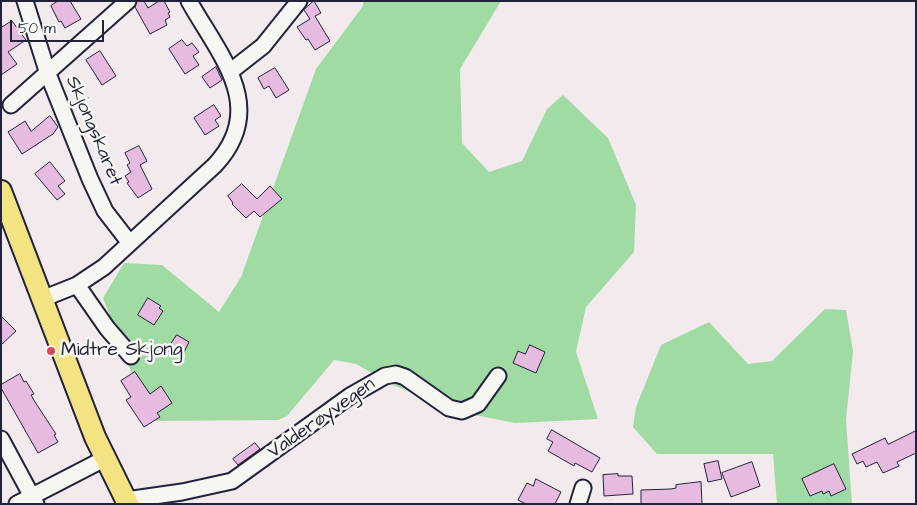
<!DOCTYPE html>
<html>
<head>
<meta charset="utf-8">
<style>
	body { margin:0 }
	#map { position:relative; width:917px; height:505px; overflow:hidden; background:#f3eaee; font-family:"Architects Daughter",sans-serif }
	canvas { display:block }
	.frame { position:absolute; inset:0; border:2px solid #22223b; pointer-events:none }
	.scale { position:absolute; left:10px; top:20px; width:94px; height:22px; box-sizing:border-box; border:2px solid #22223b; border-top:0; padding-left:6px; font-size:15px; line-height:18px; white-space:nowrap; color:#22223b; -webkit-text-stroke:4px #f6f6f2; paint-order:stroke }
</style>
</head>
<body>
<div id="map">
<canvas width="917" height="505"></canvas>
<div class="frame"></div>
<div class="scale">50 m</div>
</div>
<script>
const ctx = document.querySelector('canvas').getContext('2d');
ctx.lineJoin = 'round';
function fillPath(path, color) { ctx.fillStyle = color; ctx.fill(path, 'evenodd'); }
function strokePath(path, color, width, dash) { ctx.strokeStyle = color; ctx.lineWidth = width; ctx.lineCap = dash ? 'butt' : 'round'; ctx.setLineDash(dash || []); ctx.stroke(path); }
function label(font, color, halo, rows, align = 'center') {
  ctx.font = font + ' "Architects Daughter",sans-serif'; ctx.lineWidth = 5; ctx.setLineDash([]); ctx.textBaseline = 'middle'; ctx.strokeStyle = halo; ctx.fillStyle = color; for (const [text, x, y, turn = 0] of rows) {
    ctx.save(); ctx.translate(x, y); ctx.rotate((+turn || 0) * Math.PI / 180); ctx.textAlign = isNaN(turn) ? turn : align; if (halo) ctx.strokeText(text, 0, 0); ctx.fillText(text, 0, 0); ctx.restore();
  }
}
fillPath(new Path2D(`
	M 363,1 L 501,1 L 460,69 L 462,143 L 489,172 L 522,161 L 547,109 L 563,95 L 608,138 L 636,205 L 634,252 L 586,307 L 576,352 L 598,419 L 515,423 L 460,412 L 393,385 L 356,364 L 334,360 L 287,416 L 278,420 L 150,421 L 103,298 L 124,263 L 162,265 L 219,312 L 241,277 L 316,69 L 363,6 Z
	M 825,309 L 846,310 L 853,351 L 846,420 L 852,504 L 777,504 L 773,454 L 657,454 L 633,427 L 636,407 L 661,345 L 709,322 L 748,364 L 772,361 Z`), '#9fdba3');
const building = new Path2D(`
	M 58,1 L 70,1 L 81,19 L 65,28 L 61,21 L 59,22 L 51,6 Z
	M 137,1 L 144,1 L 148,8 L 159,1 L 164,1 L 170,12 L 168,13 L 170,17 L 165,20 L 167,25 L 150,34 L 135,7 Z
	M 314,1 L 321,13 L 315,16 L 330,41 L 315,50 L 308,39 L 306,40 L 297,27 L 310,19 L 304,10 Z
	M 12,21 L 26,40 L 8,52 L 17,64 L 1,75 L 1,28 Z
	M 182,40 L 187,46 L 192,43 L 199,52 L 193,56 L 199,65 L 185,74 L 169,49 Z
	M 100,51 L 116,76 L 102,85 L 86,60 Z
	M 216,67 L 222,80 L 210,88 L 202,77 Z
	M 275,68 L 289,90 L 276,98 L 269,86 L 264,89 L 258,78 Z
	M 214,105 L 221,116 L 215,120 L 219,126 L 205,135 L 194,118 Z
	M 50,116 L 58,127 L 53,134 L 22,154 L 8,132 L 25,121 L 31,131 Z
	M 139,146 L 147,161 L 140,165 L 152,189 L 138,198 L 127,183 L 129,182 L 125,176 L 131,172 L 127,165 L 130,163 L 125,153 Z
	M 50,162 L 65,181 L 58,186 L 65,194 L 57,200 L 35,174 Z
	M 242,184 L 257,199 L 270,186 L 282,199 L 260,217 L 254,211 L 246,218 L 232,204 L 233,203 L 228,196 Z
	M 148,298 L 161,306 L 159,308 L 163,311 L 154,325 L 138,315 Z
	M 1,316 L 16,331 L 1,345 Z
	M 177,335 L 189,342 L 181,358 L 167,350 Z
	M 530,345 L 545,352 L 536,373 L 513,363 L 518,351 L 525,354 Z
	M 135,372 L 150,394 L 161,386 L 172,403 L 157,413 L 160,417 L 144,427 L 126,400 L 131,397 L 121,381 Z
	M 20,374 L 24,382 L 26,381 L 34,394 L 31,395 L 35,402 L 56,434 L 54,435 L 58,442 L 38,453 L 1,388 L 1,385 Z
	M 552,430 L 600,458 L 592,472 L 575,463 L 574,466 L 548,451 L 553,442 L 547,439 Z
	M 916,431 L 916,453 L 897,462 L 899,466 L 883,473 L 877,462 L 866,467 L 863,461 L 857,464 L 852,454 L 885,438 L 888,444 Z
	M 255,443 L 260,449 L 238,465 L 233,459 Z
	M 718,461 L 722,479 L 708,482 L 704,464 Z
	M 752,462 L 760,486 L 731,497 L 722,473 Z
	M 834,464 L 846,489 L 831,496 L 829,491 L 823,494 L 822,491 L 810,496 L 802,479 Z
	M 618,474 L 618,476 L 632,476 L 633,494 L 604,496 L 603,475 Z
	M 536,479 L 561,492 L 555,504 L 526,504 L 518,500 L 527,483 L 533,486 Z
	M 701,482 L 702,504 L 641,504 L 641,490 L 671,489 L 676,488 L 676,485 Z`);
fillPath(building, '#e7bbe0');
strokePath(building, '#22223b', 1);
const minor = new Path2D(`
	M 25,1 L 48,74 L 90,179 L 105,211 L 129,242
	M 231,71 L 263,46 L 299,1
	M 11,105 L 128,1
	M 77,285 L 107,328 L 131,356
	M 42,299 L 77,285 L 104,267 L 215,165 C 269,107 219,55 189,1
	M 1,439 L 36,504
	M 126,500 L 182,492 L 232,481 L 350,396 L 385,376 L 396,374 L 405,377 L 449,408 L 462,411 L 478,404 L 498,376
	M 17,504 L 104,459
	M 578,504 L 583,488`);
const major = new Path2D(`
	M 1,191 L 95,437 L 128,504`);
strokePath(minor, '#22223b', 19);
strokePath(major, '#22223b', 24);
strokePath(minor, '#f6f6f2', 15);
strokePath(major, '#f4e382', 20);
for (const [x, y, r, color] of [
	[51,351,5,"#d1495b"]
]) { const dot = new Path2D(); dot.arc(x, y, r, 0, 2 * Math.PI); ctx.fillStyle = color; ctx.fill(dot); strokePath(dot, '#f6f6f2', 2); }
label('19px', '#22223b', '#f6f6f2', [
	["Skjongskaret",93,131,67],
	["Valderøyvegen",322,419,-35]
]);
label('19px', '#22223b', '#f6f6f2', [
	["Midtre Skjong",61,351]
], 'left');
</script>
</body>
</html>
